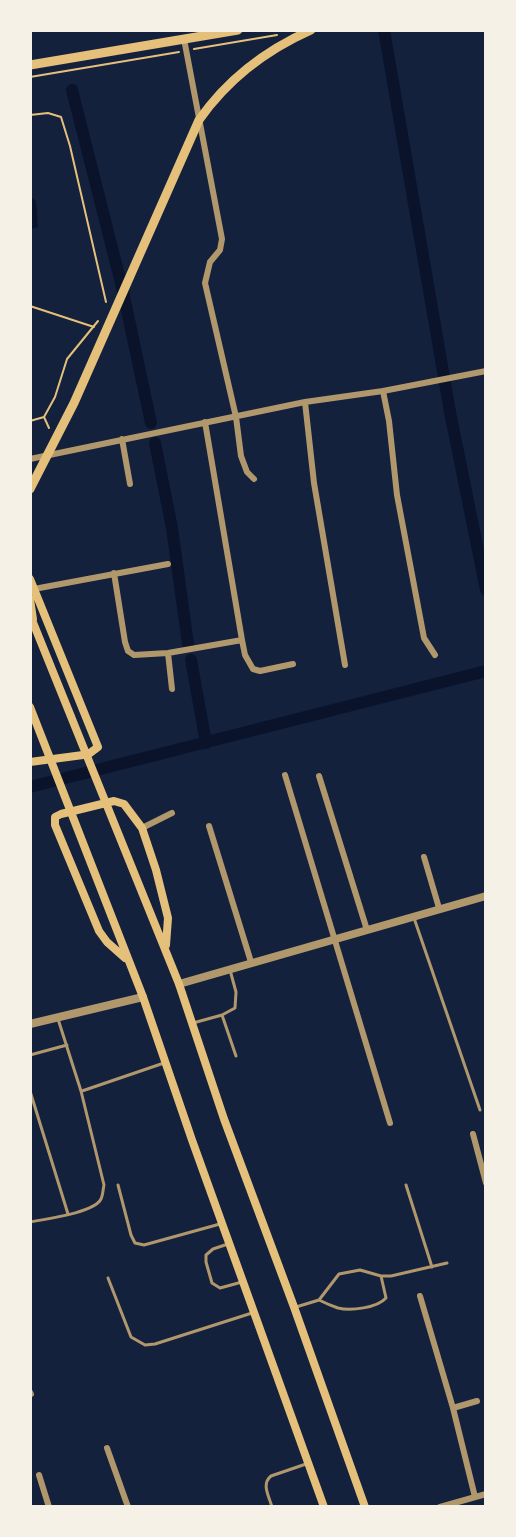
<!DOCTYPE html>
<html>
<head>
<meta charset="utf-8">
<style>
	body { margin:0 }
	#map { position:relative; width:516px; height:1537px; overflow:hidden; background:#14213d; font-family:"Nunito Sans",sans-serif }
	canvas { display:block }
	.frame { position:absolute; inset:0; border:32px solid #f6f1e7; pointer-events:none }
</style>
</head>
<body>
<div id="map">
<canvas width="516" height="1537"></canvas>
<div class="frame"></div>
</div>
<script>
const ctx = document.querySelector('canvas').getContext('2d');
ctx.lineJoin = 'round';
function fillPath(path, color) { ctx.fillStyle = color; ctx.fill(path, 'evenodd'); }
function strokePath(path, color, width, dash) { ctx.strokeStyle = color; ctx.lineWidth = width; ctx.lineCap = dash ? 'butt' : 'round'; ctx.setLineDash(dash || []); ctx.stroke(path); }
fillPath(new Path2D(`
	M 30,196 L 36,201 L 38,227 L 30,229 Z`), '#0b132b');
strokePath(new Path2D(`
	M 384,30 L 450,412 L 486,590
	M 72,90 L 122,287 L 151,423
	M 155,443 L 172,528 L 188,644
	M 191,660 L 206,743
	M 30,787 L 486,671`), '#0b132b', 12);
strokePath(new Path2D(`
	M 194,49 L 277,35
	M 30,77 L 179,52
	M 30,115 L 48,113 L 61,117 L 70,146 L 106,302
	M 30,306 L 94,327
	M 44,417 L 49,428
	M 30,421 L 44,417 L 55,397 L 67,359 L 98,321`), '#e5c07b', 2);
strokePath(new Path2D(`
	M 414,918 L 480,1110
	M 222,1015 L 236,1056
	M 193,1023 L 222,1015 L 235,1008 L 236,992 L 230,970
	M 30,1055 L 67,1045
	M 30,1091 L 68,1214
	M 82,1091 L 164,1063
	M 118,1185 L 131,1235 L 135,1243 L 144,1245 L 220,1224
	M 406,1185 L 432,1267
	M 30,1222 C 45,1219 94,1213 101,1199 C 103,1195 103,1189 104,1185 L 81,1091 L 58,1019
	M 228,1244 L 213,1249 L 206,1255 L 206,1262 L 212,1283 L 220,1288 L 242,1282
	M 108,1278 L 131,1337 L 145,1345 L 155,1344 L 252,1313
	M 319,1300 C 325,1303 332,1306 338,1308 C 351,1311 377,1308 386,1298 L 381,1276
	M 296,1307 L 319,1300 L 339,1274 L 360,1270 L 381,1276 L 391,1276 L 447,1263
	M 272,1507 C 269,1496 261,1484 271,1476 L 306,1464`), '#b1986c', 3);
strokePath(new Path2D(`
	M 184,39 L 222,239 L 220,250 L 210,262 L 205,283 L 236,417 L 241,456 L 247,472 L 254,479
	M 383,391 L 389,421 L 397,495 L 424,638 L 435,655
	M 305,402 L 314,483 L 345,665
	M 122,439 L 130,484
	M 30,459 L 305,402 L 383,391 L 486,371
	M 114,573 L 125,642 L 128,651 L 134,655 L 168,653 L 242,640 L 205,422
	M 34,589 L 168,564
	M 242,640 L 245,655 L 253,669 L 260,671 L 293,664
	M 168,653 L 172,689
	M 285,775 L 390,1123
	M 319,776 L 367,930
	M 209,826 L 251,962
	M 142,828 L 172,813
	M 424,857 L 439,908
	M 473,1134 L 486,1183
	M 420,1296 L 453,1408 L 475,1497
	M 30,1392 L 31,1394
	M 453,1408 L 477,1401
	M 107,1448 L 128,1507
	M 39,1475 L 49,1507
	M 440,1507 L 486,1494`), '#b1986c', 6);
strokePath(new Path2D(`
	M 179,984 L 486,896
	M 30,1024 L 143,997`), '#b1986c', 8);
strokePath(new Path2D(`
	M 30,579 L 98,747 L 90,753 L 83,755 L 30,762
	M 30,599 L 33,619
	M 30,615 L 179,984 L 224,1119 L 294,1307 L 365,1507
	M 30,707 L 143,997 L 192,1140 L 324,1507
	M 125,958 L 107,942 L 99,931 L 55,825 L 55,817 L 61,814 L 114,801 L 124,804 L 142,828 L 156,870 L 168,918 L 166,945`), '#e5c07b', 8);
strokePath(new Path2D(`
	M 30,65 L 238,30
	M 30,489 L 74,403 L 199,120 C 227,80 266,50 311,30`), '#e5c07b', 9);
</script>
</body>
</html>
